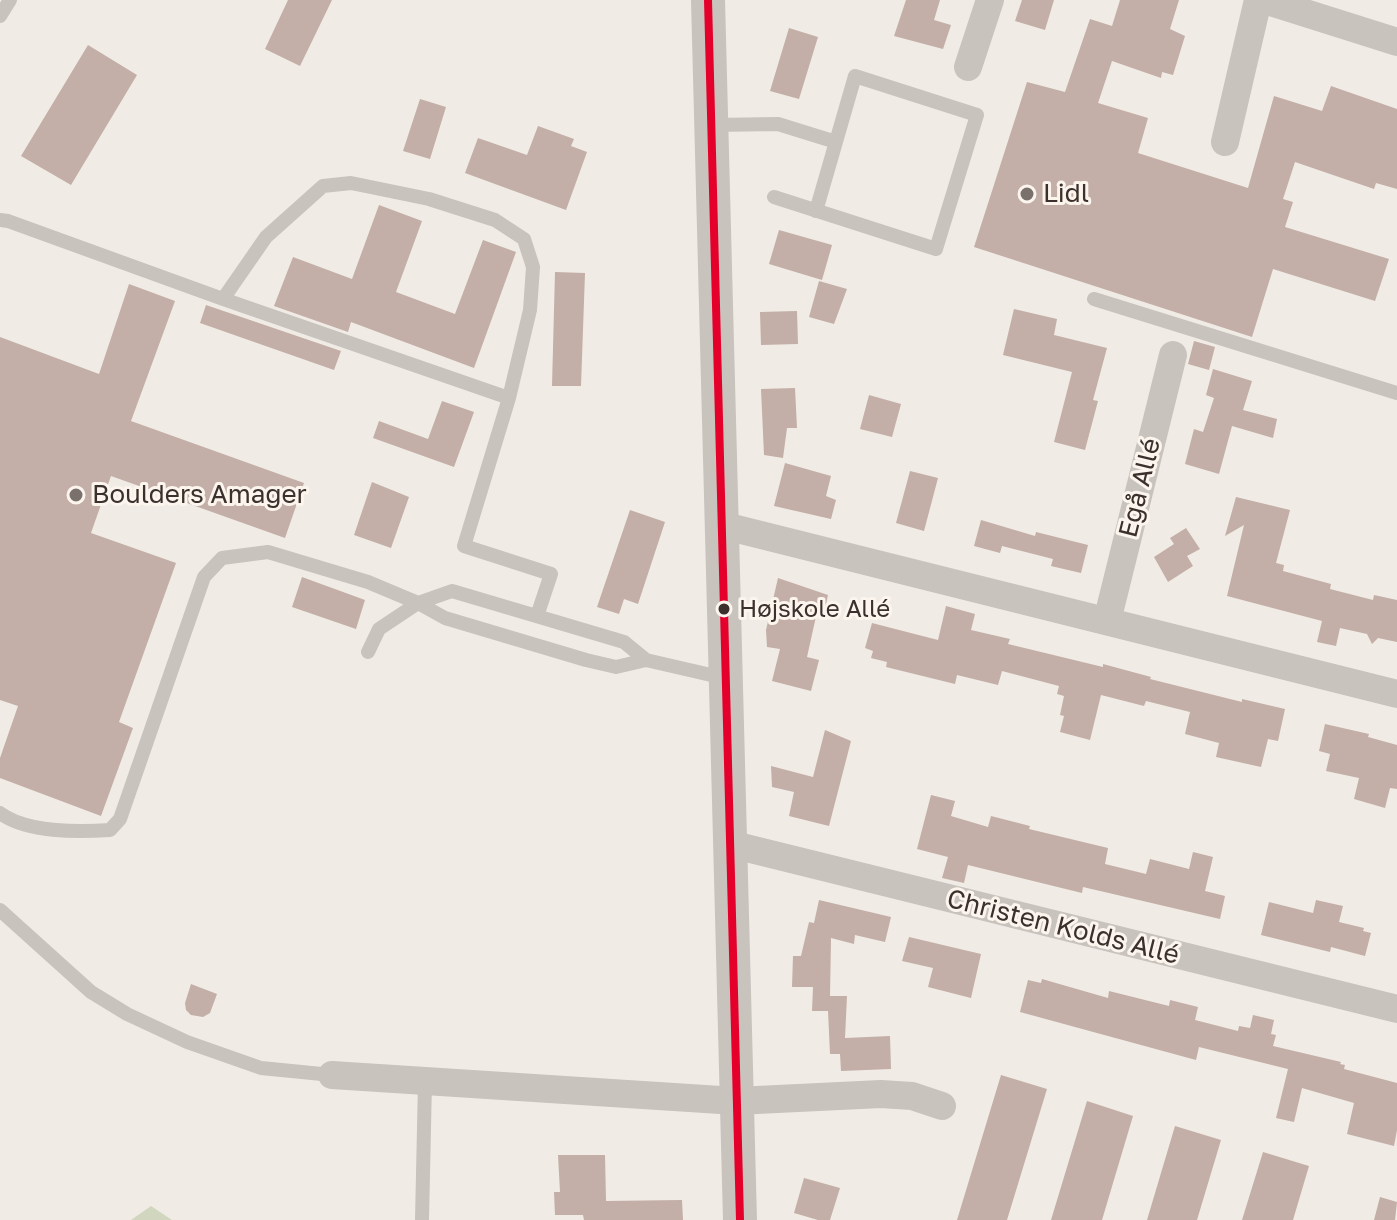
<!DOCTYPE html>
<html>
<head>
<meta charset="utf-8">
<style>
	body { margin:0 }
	canvas { display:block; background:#f0ebe5 }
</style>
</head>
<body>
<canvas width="1397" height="1220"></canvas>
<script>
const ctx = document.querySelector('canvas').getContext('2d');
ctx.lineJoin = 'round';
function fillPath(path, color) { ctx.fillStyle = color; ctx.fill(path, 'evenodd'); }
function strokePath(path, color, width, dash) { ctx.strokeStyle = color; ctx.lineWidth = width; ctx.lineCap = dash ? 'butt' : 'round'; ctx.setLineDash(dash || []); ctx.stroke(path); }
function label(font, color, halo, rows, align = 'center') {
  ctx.font = font + ' "Golos Text",sans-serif'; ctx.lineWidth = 6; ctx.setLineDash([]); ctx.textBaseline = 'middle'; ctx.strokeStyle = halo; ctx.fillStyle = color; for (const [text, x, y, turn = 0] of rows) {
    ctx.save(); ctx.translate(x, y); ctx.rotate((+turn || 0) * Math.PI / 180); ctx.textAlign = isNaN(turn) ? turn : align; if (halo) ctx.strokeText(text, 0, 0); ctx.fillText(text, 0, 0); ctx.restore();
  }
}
fillPath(new Path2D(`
	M 151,1206 L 172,1220 L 131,1220 Z`), '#d1d6bf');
fillPath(new Path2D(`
	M 288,0 L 332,0 L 300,66 L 265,49 Z
	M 906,0 L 940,0 L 934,20 L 951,25 L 943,49 L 894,36 Z
	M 1022,0 L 1054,0 L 1045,30 L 1015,21 Z
	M 1120,0 L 1179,0 L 1170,29 L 1185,36 L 1173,75 L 1162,72 L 1161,78 L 1112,61 L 1098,103 L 1148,118 L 1138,153 L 1248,188 L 1274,96 L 1322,111 L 1331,86 L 1397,109 L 1397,189 L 1376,183 L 1374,189 L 1295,162 L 1283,199 L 1293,202 L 1285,227 L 1389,259 L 1375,301 L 1273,269 L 1252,337 L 974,247 L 1027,82 L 1065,92 L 1090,19 L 1112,26 Z
	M 789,28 L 818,37 L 799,99 L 770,91 Z
	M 88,45 L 137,75 L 71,185 L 21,156 Z
	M 420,99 L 446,107 L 430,159 L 403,151 Z
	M 538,126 L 574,139 L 571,146 L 587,152 L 566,210 L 465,173 L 478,138 L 527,155 Z
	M 379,205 L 422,221 L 396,292 L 455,314 L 483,240 L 516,252 L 474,368 L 351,322 L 348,332 L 274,306 L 293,257 L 352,279 Z
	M 779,230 L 832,245 L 822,280 L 769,264 Z
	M 555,272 L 585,273 L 581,386 L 552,386 Z
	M 819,281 L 847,289 L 834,324 L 809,317 Z
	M 129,284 L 175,301 L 131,421 L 304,483 L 285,538 L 111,476 L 91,533 L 176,563 L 119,722 L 133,728 L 101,816 L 0,778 L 0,758 L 18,706 L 0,700 L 0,337 L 99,374 Z
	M 206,305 L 341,351 L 334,370 L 200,323 Z
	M 1014,309 L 1057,319 L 1054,335 L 1107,348 L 1093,400 L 1098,401 L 1085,450 L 1054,442 L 1072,372 L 1003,355 Z
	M 797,311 L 798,344 L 761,345 L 760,312 Z
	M 1194,341 L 1215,347 L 1209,370 L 1188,364 Z
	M 1213,369 L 1252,381 L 1243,410 L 1277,419 L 1273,438 L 1232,426 L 1219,474 L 1185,464 L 1194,429 L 1203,432 L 1214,398 L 1206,395 Z
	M 795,388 L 797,428 L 787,428 L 783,458 L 764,455 L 761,389 Z
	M 869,395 L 901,404 L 892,437 L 860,429 Z
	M 442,401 L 474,412 L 454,467 L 373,438 L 379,421 L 428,439 Z
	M 785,463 L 831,476 L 826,496 L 836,500 L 831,519 L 774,506 Z
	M 910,471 L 938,478 L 924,531 L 896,523 Z
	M 372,482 L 409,497 L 391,548 L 354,535 Z
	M 1236,497 L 1290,510 L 1276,563 L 1284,565 L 1283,571 L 1331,584 L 1330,589 L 1373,600 L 1374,595 L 1397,600 L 1397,642 L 1378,638 L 1372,644 L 1367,634 L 1340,628 L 1336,646 L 1317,642 L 1322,621 L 1227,596 L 1244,525 L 1225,536 Z
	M 630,510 L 665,522 L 638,604 L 624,599 L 619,614 L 597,607 Z
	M 981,520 L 1035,536 L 1036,532 L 1088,545 L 1081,573 L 1051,566 L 1053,559 L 1002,546 L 1000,553 L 974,546 Z
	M 1186,528 L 1200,549 L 1187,556 L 1193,566 L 1168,582 L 1154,557 L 1174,544 L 1170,538 Z
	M 302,577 L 365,600 L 356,629 L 292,607 Z
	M 778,578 L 828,595 L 824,614 L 817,612 L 807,657 L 819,660 L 811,691 L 772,681 L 780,649 L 767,647 L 766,630 Z
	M 946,606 L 975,614 L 971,630 L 1010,639 L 1008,644 L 1103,667 L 1103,664 L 1151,677 L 1150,679 L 1242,702 L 1242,699 L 1285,709 L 1278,741 L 1268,739 L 1261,767 L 1216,757 L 1219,743 L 1185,734 L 1190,712 L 1146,701 L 1144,706 L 1101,695 L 1090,740 L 1060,732 L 1064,716 L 1060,715 L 1064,696 L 1057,694 L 1059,686 L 1002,671 L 998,685 L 957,675 L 955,684 L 886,667 L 887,662 L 871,658 L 873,651 L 865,648 L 872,623 L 938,640 Z
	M 1325,724 L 1369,734 L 1368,737 L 1397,745 L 1397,789 L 1390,788 L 1385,808 L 1354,799 L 1359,778 L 1326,771 L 1330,754 L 1319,751 Z
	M 825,730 L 851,741 L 829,826 L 789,816 L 794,792 L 772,787 L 771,766 L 813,777 Z
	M 931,795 L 955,801 L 951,816 L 988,827 L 991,816 L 1030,826 L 1029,829 L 1108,848 L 1105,864 L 1146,874 L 1150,859 L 1189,869 L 1193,852 L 1213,857 L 1205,891 L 1225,896 L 1220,919 L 1083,887 L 1082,893 L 968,865 L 964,883 L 942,878 L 948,857 L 917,849 Z
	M 819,900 L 891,917 L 885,942 L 855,935 L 854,944 L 831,938 L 830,996 L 847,996 L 845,1038 L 890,1036 L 891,1069 L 841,1071 L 840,1054 L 830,1054 L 828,1011 L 812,1011 L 813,987 L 792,987 L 793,956 L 801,956 L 809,922 L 814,923 Z
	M 1316,900 L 1343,906 L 1339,922 L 1364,928 L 1363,931 L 1371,933 L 1365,956 L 1331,947 L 1330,952 L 1261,935 L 1269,902 L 1313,913 Z
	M 909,937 L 981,954 L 971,998 L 928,987 L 933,968 L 902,961 Z
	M 1042,979 L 1108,998 L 1109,991 L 1169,1006 L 1170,1000 L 1198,1007 L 1195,1020 L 1238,1031 L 1239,1026 L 1250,1028 L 1253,1015 L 1274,1020 L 1271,1034 L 1276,1035 L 1273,1046 L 1341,1062 L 1340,1064 L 1345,1065 L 1344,1069 L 1397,1083 L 1397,1130 L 1394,1146 L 1347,1134 L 1354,1103 L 1302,1088 L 1294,1122 L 1276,1118 L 1288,1069 L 1199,1047 L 1196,1060 L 1020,1012 L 1028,980 L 1041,983 Z
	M 191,984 L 217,994 L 210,1013 L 203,1017 L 191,1015 L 186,1010 L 185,1003 Z
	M 1001,1075 L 1047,1089 L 1007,1220 L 957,1220 Z
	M 1087,1101 L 1133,1116 L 1102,1220 L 1051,1220 Z
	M 1175,1126 L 1221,1140 L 1197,1220 L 1147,1220 Z
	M 1263,1152 L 1309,1166 L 1293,1220 L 1242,1220 Z
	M 558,1155 L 605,1155 L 606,1201 L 682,1200 L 683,1220 L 584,1220 L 583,1215 L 555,1215 L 554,1192 L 560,1192 Z
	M 804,1178 L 840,1188 L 830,1220 L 818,1220 L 794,1213 Z
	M 1380,1197 L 1397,1202 L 1395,1220 L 1374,1220 Z`), '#c3afa7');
strokePath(new Path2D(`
	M 0,16 L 10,0
	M 713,125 L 778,124 L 836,142
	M 774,197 L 936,249 L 977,115 L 855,76 L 816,211
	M 0,220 L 8,221 L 223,299 L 509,398 L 530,310 L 533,267 L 524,239 L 495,220 L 429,199 L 351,183 L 323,186 L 266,237 L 223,299
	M 1094,299 L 1397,393
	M 509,398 L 464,546 L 551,574 L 537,616
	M 646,660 L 724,678
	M 0,813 C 27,833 77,832 110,830 L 120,819 L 204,577 L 222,558 L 268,552 L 368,582 L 418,603 L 445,618 L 586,660 L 616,667 L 646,660 L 624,642 L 452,591 L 418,603 L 379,629 L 368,652
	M 0,910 L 91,992 L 127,1014 L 187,1042 L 261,1068 L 332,1075
	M 422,1220 L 425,1082`), '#c9c3be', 14);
strokePath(new Path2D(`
	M 1264,0 L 1397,42
	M 968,67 L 990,0
	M 1225,142 L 1258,0
	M 721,525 L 1397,694
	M 1107,621 L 1173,355
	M 730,844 L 1397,1009
	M 332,1075 L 736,1101 L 881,1094 L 912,1096 L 942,1106`), '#c9c3be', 28);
strokePath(new Path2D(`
	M 708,0 L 740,1220`), '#c9c3be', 34);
strokePath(new Path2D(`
	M 708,0 L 740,1220`), '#e4002b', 8);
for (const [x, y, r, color] of [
	[1027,194,8,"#7a716c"],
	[76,495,8,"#7a716c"],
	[724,609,7,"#3b302b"]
]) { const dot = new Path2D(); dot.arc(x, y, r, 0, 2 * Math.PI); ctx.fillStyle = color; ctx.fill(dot); strokePath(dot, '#fbf5ee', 3); }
label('24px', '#3b302b', '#fbf5ee', [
	["Højskole Allé",739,609]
], 'left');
label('26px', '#3b302b', '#fbf5ee', [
	["Lidl",1043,194],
	["Boulders Amager",92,495]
], 'left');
label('26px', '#3b302b', '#fbf5ee', [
	["Egå Allé",1140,488,-76],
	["Christen Kolds Allé",1063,927,14]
]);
</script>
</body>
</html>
